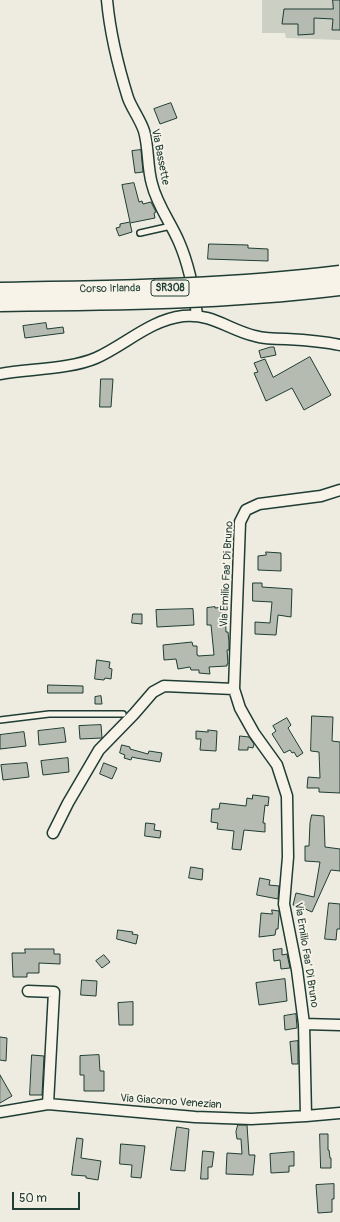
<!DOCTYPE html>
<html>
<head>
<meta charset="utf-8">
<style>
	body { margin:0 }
	#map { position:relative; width:340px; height:1222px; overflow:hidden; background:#eeece1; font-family:Pangolin,sans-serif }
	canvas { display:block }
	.scale { position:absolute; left:12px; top:1192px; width:68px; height:18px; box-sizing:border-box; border:2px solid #1f3d34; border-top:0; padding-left:5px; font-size:12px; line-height:14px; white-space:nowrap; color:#1f3d34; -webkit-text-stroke:3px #f7f3e8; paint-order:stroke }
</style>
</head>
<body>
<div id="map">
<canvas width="340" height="1222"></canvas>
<div class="scale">50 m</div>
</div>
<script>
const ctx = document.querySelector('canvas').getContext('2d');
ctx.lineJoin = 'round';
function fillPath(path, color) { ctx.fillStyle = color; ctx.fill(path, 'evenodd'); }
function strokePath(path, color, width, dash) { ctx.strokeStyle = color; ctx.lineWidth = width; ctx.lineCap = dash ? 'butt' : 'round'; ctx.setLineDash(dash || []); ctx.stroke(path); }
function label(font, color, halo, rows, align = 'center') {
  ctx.font = font + ' Pangolin,sans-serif'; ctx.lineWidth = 3.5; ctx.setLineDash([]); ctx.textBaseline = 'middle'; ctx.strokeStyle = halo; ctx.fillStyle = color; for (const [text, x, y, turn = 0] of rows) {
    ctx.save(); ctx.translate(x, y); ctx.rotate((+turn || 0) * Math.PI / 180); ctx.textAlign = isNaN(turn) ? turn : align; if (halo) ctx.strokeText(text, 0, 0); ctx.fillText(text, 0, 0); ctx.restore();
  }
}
fillPath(new Path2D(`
	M 262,0 L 340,0 L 340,40 L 286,38 L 285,33 L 262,33 Z`), '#cccfc4');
const building = new Path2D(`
	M 333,0 L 340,0 L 340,30 L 332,30 L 333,19 L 314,18 L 314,34 L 298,35 L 298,24 L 282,24 L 284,9 L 333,9 Z
	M 171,103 L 177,118 L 160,124 L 154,109 Z
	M 141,150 L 143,172 L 135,173 L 132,151 Z
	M 134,183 L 139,202 L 142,201 L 143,204 L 151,202 L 156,212 L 154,213 L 155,218 L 130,223 L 132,232 L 119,236 L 116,228 L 120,227 L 120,224 L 130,222 L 122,185 Z
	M 209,244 L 248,245 L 248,248 L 268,249 L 268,261 L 208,259 Z
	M 46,323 L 47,329 L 63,327 L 64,333 L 25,338 L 23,326 Z
	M 271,347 L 274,347 L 276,355 L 261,358 L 259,351 Z
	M 310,357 L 331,395 L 304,410 L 292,388 L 266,401 L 254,373 L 258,372 L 254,363 L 265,359 L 273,377 Z
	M 101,379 L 113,379 L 111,407 L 100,407 Z
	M 266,552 L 281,553 L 281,571 L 258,570 L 258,556 L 266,555 Z
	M 253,583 L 262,583 L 262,587 L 292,589 L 291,617 L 278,615 L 276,635 L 255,634 L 255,622 L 270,623 L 272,602 L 253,601 Z
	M 215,607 L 215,608 L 225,607 L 226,632 L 228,632 L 229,642 L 229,650 L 227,650 L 228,664 L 227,664 L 227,666 L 209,667 L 210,674 L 199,673 L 199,670 L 191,670 L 190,667 L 178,669 L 176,659 L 164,660 L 163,645 L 192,642 L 193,646 L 197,646 L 197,655 L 198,655 L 198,656 L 214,655 L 211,625 L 207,625 L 207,608 Z
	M 193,609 L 194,625 L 157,627 L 156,610 Z
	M 133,614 L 142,614 L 142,624 L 132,623 Z
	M 97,660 L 110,662 L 109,668 L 112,669 L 111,679 L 105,678 L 104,680 L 95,679 Z
	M 48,685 L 83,686 L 83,693 L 48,693 Z
	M 101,696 L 102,704 L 95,704 L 95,697 Z
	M 312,716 L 333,717 L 332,741 L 340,742 L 340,793 L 319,792 L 319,788 L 307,788 L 308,777 L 320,778 L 319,752 L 311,751 Z
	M 287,718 L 291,725 L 288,728 L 303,753 L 297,757 L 294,752 L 292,753 L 290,750 L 284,753 L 272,734 L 276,731 L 273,726 Z
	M 101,725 L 102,738 L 80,739 L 79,726 Z
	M 64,728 L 66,742 L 39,745 L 38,731 Z
	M 208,730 L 217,731 L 216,751 L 200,750 L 201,739 L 196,739 L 196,731 L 208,732 Z
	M 24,732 L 26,746 L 0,749 L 0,735 Z
	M 240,736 L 249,737 L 254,744 L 253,748 L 248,747 L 248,750 L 239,750 Z
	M 122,745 L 130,747 L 130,749 L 148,754 L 149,751 L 162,753 L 160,762 L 136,758 L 132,757 L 131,760 L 124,758 L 125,755 L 120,753 Z
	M 68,758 L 69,772 L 43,775 L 41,761 Z
	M 27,763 L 29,777 L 3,780 L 1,765 Z
	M 104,763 L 117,768 L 112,779 L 100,774 Z
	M 253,795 L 269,797 L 268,806 L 265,805 L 263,823 L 265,823 L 265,832 L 244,830 L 241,850 L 232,849 L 234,831 L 217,829 L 218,823 L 211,822 L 212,809 L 219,809 L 220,803 L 246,806 L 247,798 L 252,799 Z
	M 312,815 L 324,816 L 325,847 L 340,849 L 340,871 L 331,870 L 312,912 L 303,908 L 293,905 L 296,893 L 314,897 L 320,862 L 305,861 L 305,846 L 309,846 L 310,823 Z
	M 146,823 L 155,824 L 154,830 L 161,831 L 160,838 L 145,836 Z
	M 191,867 L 203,869 L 202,880 L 189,878 Z
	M 260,878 L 270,880 L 269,885 L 279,886 L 278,899 L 257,895 Z
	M 329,903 L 340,904 L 340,929 L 337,929 L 336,940 L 325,939 Z
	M 272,910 L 279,911 L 279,914 L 278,929 L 276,929 L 275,935 L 259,937 L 261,913 L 272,914 Z
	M 118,930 L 133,932 L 132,934 L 138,935 L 136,944 L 117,939 Z
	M 25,949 L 54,949 L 54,954 L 60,954 L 60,964 L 39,963 L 39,973 L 27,973 L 27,977 L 13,977 L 12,953 L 25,953 Z
	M 282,949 L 282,955 L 287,954 L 290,968 L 281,969 L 280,960 L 274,961 L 273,950 Z
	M 104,955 L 110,962 L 102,968 L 96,961 Z
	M 285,979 L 287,1001 L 259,1005 L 256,983 Z
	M 82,980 L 97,981 L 96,996 L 81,995 Z
	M 133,1002 L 133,1025 L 119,1025 L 118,1003 Z
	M 296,1014 L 297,1028 L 285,1030 L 284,1016 Z
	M 0,1037 L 7,1038 L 6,1061 L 0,1060 Z
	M 298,1041 L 298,1064 L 292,1064 L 290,1042 Z
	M 32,1055 L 44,1056 L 42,1095 L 30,1095 Z
	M 99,1055 L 100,1071 L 104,1071 L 104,1091 L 84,1091 L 84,1075 L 80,1075 L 80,1056 Z
	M 0,1075 L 12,1096 L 0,1103 Z
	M 238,1125 L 247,1125 L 249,1155 L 255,1155 L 253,1175 L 226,1174 L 227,1153 L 242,1154 L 241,1139 L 237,1139 L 236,1132 Z
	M 177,1127 L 189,1129 L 185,1171 L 171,1170 Z
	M 320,1134 L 328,1134 L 328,1150 L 329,1150 L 330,1158 L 331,1158 L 331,1168 L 321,1168 Z
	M 77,1138 L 83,1139 L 81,1158 L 101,1161 L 98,1180 L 86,1178 L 86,1176 L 72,1175 Z
	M 121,1144 L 145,1146 L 141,1178 L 131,1177 L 132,1165 L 120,1164 Z
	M 203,1151 L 214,1152 L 212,1167 L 208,1167 L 208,1179 L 201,1179 Z
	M 294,1152 L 294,1166 L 289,1166 L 289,1172 L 271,1173 L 270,1154 Z
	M 334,1184 L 334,1199 L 332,1199 L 332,1212 L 318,1213 L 316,1185 Z`);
fillPath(building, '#b5bbb0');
strokePath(building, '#1f3d34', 1);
const service = new Path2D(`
	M 140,233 L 171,226
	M 0,720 L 49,714 L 123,714`);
const minor = new Path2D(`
	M 107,0 C 110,33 118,66 128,98 C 132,109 140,119 144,131 C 149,148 147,167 152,184 C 157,205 171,223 179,242 C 189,265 194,291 197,315
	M 0,374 C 28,369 71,369 96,358 C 125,345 150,320 183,316 C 212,313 229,330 255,336 C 265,339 276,339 286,339 C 304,340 322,341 340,345
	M 53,833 L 68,803 L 99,750 L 134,714 L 153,692 L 164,686 L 234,689
	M 28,991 L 54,992 L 48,1104
	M 304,1024 L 340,1025
	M 0,1112 L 48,1104 L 195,1117 L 251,1119 L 306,1116 L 340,1113
	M 306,1116 L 304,1024 L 297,970 L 284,904 L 288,857 L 287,796 L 277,765 L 254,733 L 240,708 L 234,689 L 240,522 L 246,510 L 259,504 L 321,496 L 340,490`);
strokePath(service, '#1f3d34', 8);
strokePath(minor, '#1f3d34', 13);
strokePath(service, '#f7f3e8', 5);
strokePath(minor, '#f7f3e8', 10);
const trunkBridge = new Path2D(`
	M 0,291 C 114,289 227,288 340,274
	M 0,303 C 114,302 227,301 340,287`);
strokePath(trunkBridge, '#1f3d34', 19, []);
strokePath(trunkBridge, '#f7f3e8', 16);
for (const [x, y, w] of [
	[170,288,38]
]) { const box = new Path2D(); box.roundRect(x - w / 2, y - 8, w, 16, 3); ctx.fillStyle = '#f7f3e8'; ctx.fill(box); strokePath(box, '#1f3d34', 1); }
label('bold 10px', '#1f3d34', null, [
	["SR308",170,288]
]);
label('11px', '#1f3d34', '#f7f3e8', [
	["Via Bassette",160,157,79],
	["Corso Irlanda",110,289,-1],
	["Via Emilio Faa' Di Bruno",227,574,-87],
	["Via Emilio Faa' Di Bruno",306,955,81],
	["Via Giacomo Venezian",171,1102,4]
]);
</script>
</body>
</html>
